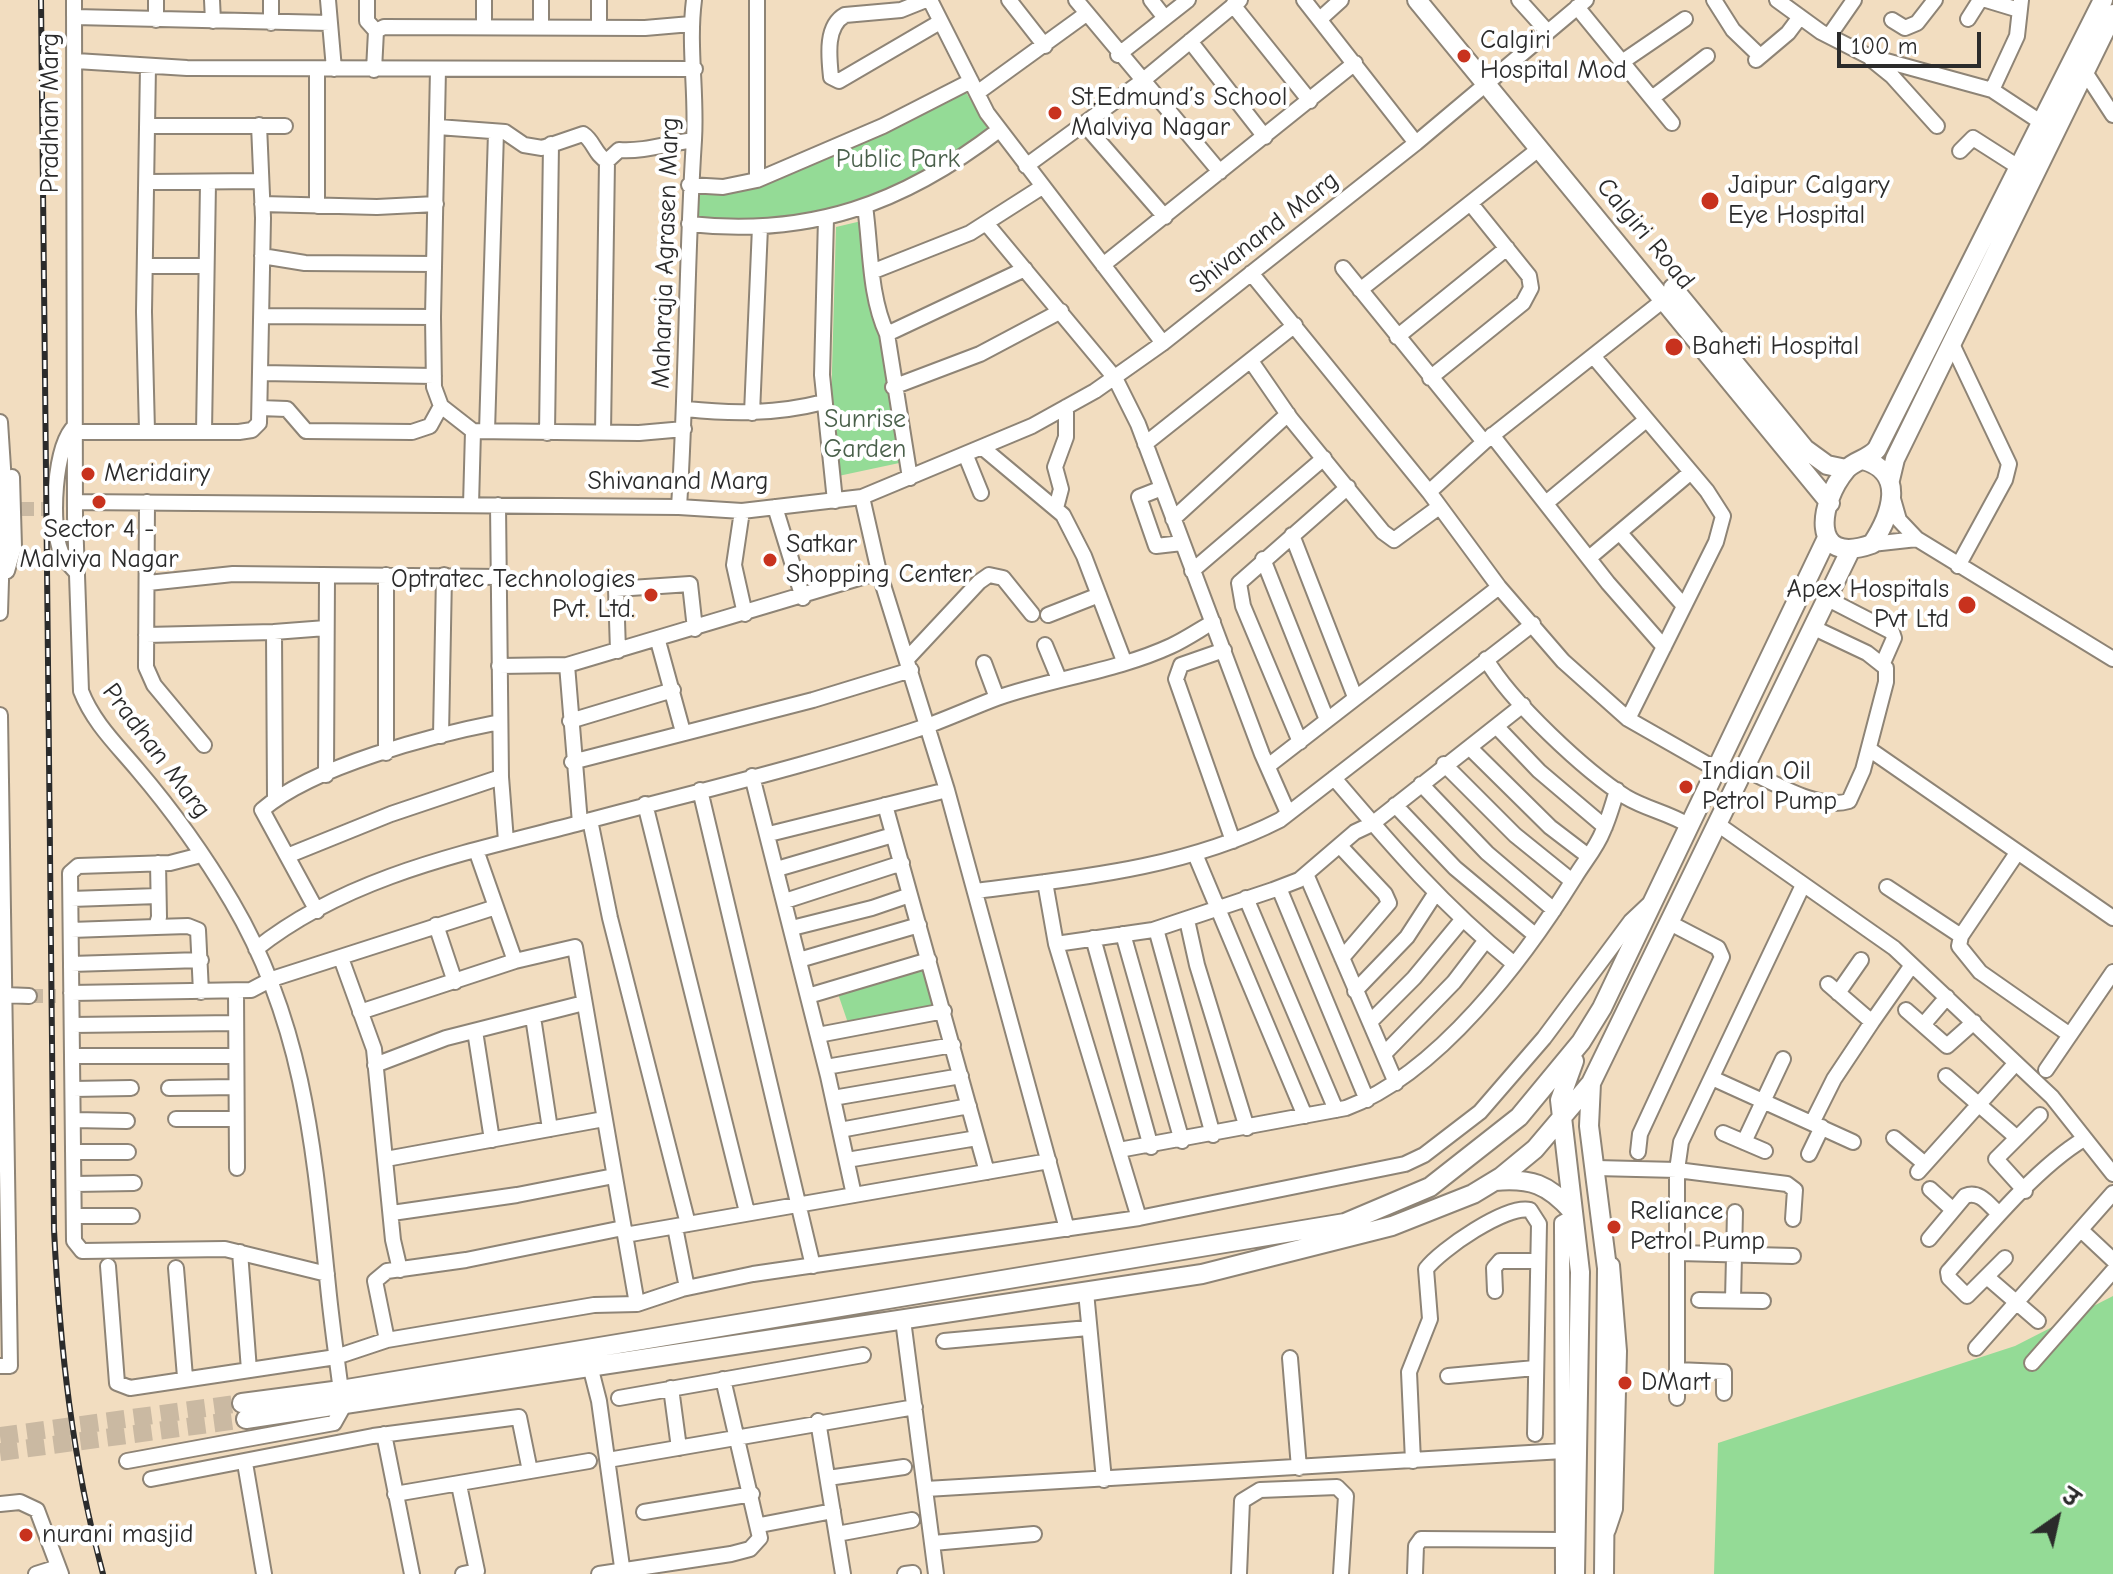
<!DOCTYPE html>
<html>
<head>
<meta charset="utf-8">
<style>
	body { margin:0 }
	#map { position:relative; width:2113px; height:1574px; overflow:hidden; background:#f2ddc0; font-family:"Comic Neue","Playpen Sans Deva",sans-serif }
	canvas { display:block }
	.north { position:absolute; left:2017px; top:1478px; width:80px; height:80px; -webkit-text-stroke:6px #fff; paint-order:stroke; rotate:34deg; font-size:22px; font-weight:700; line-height:32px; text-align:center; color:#2b2b2b }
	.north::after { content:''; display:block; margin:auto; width:28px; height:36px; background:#2b2b2b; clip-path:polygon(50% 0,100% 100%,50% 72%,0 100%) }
	.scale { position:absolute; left:1837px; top:32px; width:144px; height:36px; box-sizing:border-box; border:4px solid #2b2b2b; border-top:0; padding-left:10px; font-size:24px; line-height:28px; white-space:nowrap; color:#2b2b2b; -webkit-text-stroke:6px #fff; paint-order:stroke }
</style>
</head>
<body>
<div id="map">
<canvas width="2113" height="1574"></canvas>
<div class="north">उ</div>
<div class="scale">100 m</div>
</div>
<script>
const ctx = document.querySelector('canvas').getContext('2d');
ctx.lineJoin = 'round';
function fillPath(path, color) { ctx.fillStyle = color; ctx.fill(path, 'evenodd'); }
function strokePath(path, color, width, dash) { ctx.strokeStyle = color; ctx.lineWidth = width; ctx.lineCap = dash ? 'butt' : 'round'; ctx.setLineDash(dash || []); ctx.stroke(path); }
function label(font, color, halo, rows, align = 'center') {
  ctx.font = font + ' "Comic Neue",sans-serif'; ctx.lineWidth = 8; ctx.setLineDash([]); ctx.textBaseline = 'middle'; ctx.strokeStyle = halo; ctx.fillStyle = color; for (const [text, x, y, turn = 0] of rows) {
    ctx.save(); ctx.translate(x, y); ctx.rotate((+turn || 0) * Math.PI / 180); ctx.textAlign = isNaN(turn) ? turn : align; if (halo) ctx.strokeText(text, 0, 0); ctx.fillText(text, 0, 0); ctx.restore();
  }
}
fillPath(new Path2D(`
	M 961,84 L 995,141 C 933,183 873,223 796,231 C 761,234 725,231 691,232 L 693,185 L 760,182 Z
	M 870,219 L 904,462 L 829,478 L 836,227 Z
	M 928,962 L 941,1010 L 849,1026 L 836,988 Z
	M 2113,1296 L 2113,1574 L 1714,1574 L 1718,1443 L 2015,1346 Z`), '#94db96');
strokePath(new Path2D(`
	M 20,509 L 50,509
	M 29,996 L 56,996`), '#cab9a2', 14, [14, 7]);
strokePath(new Path2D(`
	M 0,1436 L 242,1403
	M 0,1452 L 246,1419`), '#cab9a2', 18, [18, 9]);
const minor = new Path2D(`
	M 74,0 L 75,517 L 81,691 C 93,722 116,744 137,769 C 172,810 205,856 232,902 C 304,1024 314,1149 328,1286 C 332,1327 338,1366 343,1407 L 334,1423 L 127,1461
	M 156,0 L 156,20
	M 212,0 L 213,21
	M 367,0 L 367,21 L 376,31
	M 484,0 L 484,26
	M 541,0 L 541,27
	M 757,0 L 757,180
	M 926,0 L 901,10 L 845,15 C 825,26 829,57 831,77 L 839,81 L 940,22
	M 930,0 L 987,113 L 1163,343
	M 1009,0 L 1045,46
	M 1076,0 L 1220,172
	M 1151,0 L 1165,18
	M 1304,0 L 1416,143
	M 1519,0 L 1546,30
	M 1714,0 L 1733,30 L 1760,56
	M 1777,0 L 1821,32 L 1868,56 L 1992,90 L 2042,123
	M 1986,0 L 2019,10
	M 1233,5 L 1310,101
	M 1577,7 L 1672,123
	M 75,17 L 330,23 L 328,0
	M 1320,19 L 1341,0
	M 1968,19 L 1980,0
	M 1892,20 L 1905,28 L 1917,23 L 1935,0
	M 271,23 L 271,0
	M 330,23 L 334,69
	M 599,28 L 599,0
	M 1829,36 L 1854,0
	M 1190,41 L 1265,137
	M 1118,55 L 1188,0
	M 1871,59 L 1892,76 L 1937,126
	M 1756,60 L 1788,33 L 1800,17
	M 76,61 L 187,68 L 695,69
	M 1622,62 L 1685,19
	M 438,69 L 433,317 L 434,387 L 441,406 L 473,431 L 639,433 L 684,429
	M 374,70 L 376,31 L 384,27 L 645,28 L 691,24
	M 2085,72 L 2113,115
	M 1992,90 L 2017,36 L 2021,0
	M 977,93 L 1086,14
	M 1652,98 L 1707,56
	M 1084,124 L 1165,217
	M 148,126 L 285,126
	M 438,127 L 505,132 L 524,145 L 542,148 L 583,134 C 594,141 595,155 607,161 L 619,150 C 644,152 669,143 694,140
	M 1960,151 L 1973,138 L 2020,168
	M 1026,166 L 1141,82 L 1240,0
	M 148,182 L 261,181
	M 689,185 L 723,187 L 757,180 L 883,126 L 971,81
	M 262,204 L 377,207 L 436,204
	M 317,206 L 317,69
	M 865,206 C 871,248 869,295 887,334
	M 826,218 L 822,375 L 835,501
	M 986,223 L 1115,378 L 1138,424 L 1262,754 L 1288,813
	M 689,224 C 810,237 903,204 999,130
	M 262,256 L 305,263 L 434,264
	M 1103,265 L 1355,63
	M 146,266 L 205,266
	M 1343,268 L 1484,442
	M 874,271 L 970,233 L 1042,187
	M 1251,273 L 1429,492 L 1499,587 L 1563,661 L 1628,719 L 1714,768
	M 1360,290 L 1540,148
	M 261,316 L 433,317
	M 1397,337 L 1507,248
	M 1952,344 L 2009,464 L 2005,480 L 1958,566
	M 1594,357 L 1707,491 L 1723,516 L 1716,542 L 1628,719
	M 1251,361 L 1291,419 L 1383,532 L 1394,540 L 1439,507
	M 261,373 L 434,376
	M 1430,378 L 1523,303 L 1531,288 L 1529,276 L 1471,204
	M 893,387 L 980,354 L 1061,311
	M 260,408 L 287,409 L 306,431 L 412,432 L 430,426 L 441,406
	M 686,409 C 734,414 777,414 824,402
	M 752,413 L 760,227
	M 0,422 L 4,483 L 0,613
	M 75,426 C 54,445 50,526 61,552 C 64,560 71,566 76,572
	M 147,431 L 144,312 L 148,66
	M 487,431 L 496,132
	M 74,432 L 239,432 L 252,430 L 259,423 L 263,218 L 259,125
	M 204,432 L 208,183
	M 547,433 L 551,144
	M 603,433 L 607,161
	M 1492,435 L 1608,583 L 1664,647
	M 1145,444 L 1295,325
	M 983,448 L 1063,515 L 1084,556 L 1124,661
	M 966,456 L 981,493
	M 910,478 L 887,334 L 1025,269
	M 1162,488 L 1139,497 L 1156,546 L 1182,543
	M 1429,492 L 1484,442 L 1670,295
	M 862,497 L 879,572 L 947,790 L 1067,1229
	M 1893,499 L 1899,520 L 1917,539 L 2113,659
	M 75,502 L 679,507 L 742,511 L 862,497 L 1032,426 L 1095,391 L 1163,343 L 1416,143 L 1586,0
	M 147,502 L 146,667 L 154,685 L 204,745
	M 1546,503 L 1646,420
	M 471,505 L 473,431
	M 498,505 L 501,777 L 506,841
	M 679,507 C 687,385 686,262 694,140 C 697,94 688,46 694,0
	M 775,507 L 803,598
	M 1056,508 L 1061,489 L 1055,467 L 1066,437 L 1066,407
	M 742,511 L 734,565 L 745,614
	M 1173,519 L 1288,414
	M 1620,533 L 1684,606
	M 1292,535 L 1355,697
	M 1872,544 L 1917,539
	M 1589,558 L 1691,472
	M 1263,559 L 1327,720
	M 7,571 L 14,547 L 12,477
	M 1192,571 L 1324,458
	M 148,583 L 233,574 L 499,577
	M 1826,598 L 1892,632 L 1894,638 L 1883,663
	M 1048,615 L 1099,595
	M 146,635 L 274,632
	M 658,641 L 683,732
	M 1045,645 L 1059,679
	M 1224,650 L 1181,665 L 1176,679 L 1233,841
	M 618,651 L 616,589 L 690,584 L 695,629
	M 907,659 L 979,582 L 989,575 L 1003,578 L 1032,614
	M 1486,659 C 1510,701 1585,771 1626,797 C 1646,809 1669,813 1688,825
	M 984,663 L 997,698
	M 567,665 L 580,823
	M 499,666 L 567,665 L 879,572
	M 0,715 L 10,1366 L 0,1366
	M 570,721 L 673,690
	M 1497,727 L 1539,771 L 1605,827
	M 441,736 L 444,575
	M 1300,742 L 1243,606 L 1239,583 L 1348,487
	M 1470,748 L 1550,827 L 1588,856
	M 1869,749 L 2113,918
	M 386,753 L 386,575
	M 572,762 L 813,700 L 911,670
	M 1444,764 L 1515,835 L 1572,881
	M 1268,766 L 1499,587
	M 1742,768 C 1772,781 1817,811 1849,801 L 1863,770 L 1886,682 L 1886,668 L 1867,653 L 1812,627
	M 326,775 L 327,576
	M 752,776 L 828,1076 L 854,1195
	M 1334,778 C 1392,846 1442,905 1513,963
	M 1421,784 L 1487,853 L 1554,910
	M 700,790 L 813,1266
	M 275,799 L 274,632 L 326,628
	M 645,804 L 747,1212
	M 885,805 L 987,1172
	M 1395,805 L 1455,868 L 1535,935
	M 590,820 L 610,918 L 688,1224
	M 1716,823 L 1894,948 L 2052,1097 L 2113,1174
	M 769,834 L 947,790
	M 1340,846 L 1385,894 L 1389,903 L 1342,958
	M 476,850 L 515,961
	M 2017,853 L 1961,936 L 1959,946 L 1980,972 L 2070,1035
	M 1195,854 L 1305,1116
	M 201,855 L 170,863 L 78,866 L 70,873 L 74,1241 L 82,1251 L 225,1249 L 327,1274
	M 287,856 L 391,814 L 501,777
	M 777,869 L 893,835
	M 1306,874 L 1396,1083
	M 1045,882 L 1056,944 L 1139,1218
	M 1887,887 L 1961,936
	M 1279,888 L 1367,1100
	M 975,891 C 1079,878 1186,868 1280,820 L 1533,624
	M 1246,898 L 1336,1110
	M 71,899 L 158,896
	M 785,901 L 902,863
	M 317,911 L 262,810 C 313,766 433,735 500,722
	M 1187,920 L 1197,965 L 1247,1128
	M 436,925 L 455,982
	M 156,927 L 188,926 L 198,930 L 201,992
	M 792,928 L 872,908 L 910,895
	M 1156,929 L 1213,1135
	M 71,930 L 156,927 L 159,917 L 158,863
	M 1123,934 L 1182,1141
	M 1093,938 L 1151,1147
	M 1056,944 L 1153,930 L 1273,890 L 1299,880 L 1355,832 L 1372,824 L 1523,705
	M 256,949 C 349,875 469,852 580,823 C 695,792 812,765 924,727 C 949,718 973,707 997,698 C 1054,678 1117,671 1171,646 C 1186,639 1199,630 1213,622
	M 341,958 L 374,1049 L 393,1240 L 400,1270
	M 799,960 L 919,925
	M 71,964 L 201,960
	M 1828,984 L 1872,1022 L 1912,965
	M 236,991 L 237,1168
	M 1355,991 L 1407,937 L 1435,894
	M 71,993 L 251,990 L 272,979 L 496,907
	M 1838,993 L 1861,960
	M 5,995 L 29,996
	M 808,996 L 929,960
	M 1906,1010 L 1947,1046 L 1974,1022
	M 360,1012 L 515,961 L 575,947 L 637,1304
	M 533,1017 L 550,1129
	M 1370,1022 L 1414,978 L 1462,920
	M 72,1025 L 236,1023
	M 1923,1025 L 1947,997
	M 475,1031 L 492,1140
	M 818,1035 L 944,1011
	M 1384,1054 L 1454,982 L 1486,940
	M 72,1056 L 235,1056
	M 375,1065 L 446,1038 L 584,1003
	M 826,1067 L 953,1045
	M 2046,1070 L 2113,972
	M 1946,1076 L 2016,1137
	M 1712,1078 L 1853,1142
	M 169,1088 L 235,1087
	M 73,1089 L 131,1088
	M 833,1098 L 961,1076
	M 176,1119 L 236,1119
	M 74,1120 L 127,1121
	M 1812,1123 L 1834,1079 L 1872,1022
	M 840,1130 L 969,1106
	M 1723,1133 L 1765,1151
	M 1894,1138 L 1925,1164
	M 1744,1142 L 1783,1059
	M 1119,1150 L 1346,1108 C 1438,1074 1524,959 1575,877 C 1584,862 1597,847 1603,831 C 1609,818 1613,804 1617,790
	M 75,1152 L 128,1152
	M 1638,1152 L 1640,1134 L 1722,957 L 1718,948 L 1670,923
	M 1809,1154 L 1822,1127
	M 386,1159 L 604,1119
	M 847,1160 L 977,1138
	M 1596,1168 L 1677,1170 L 1787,1184 L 1795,1190 L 1793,1219
	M 1918,1172 L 2015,1064
	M 75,1184 L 134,1183
	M 1930,1189 L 1953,1210
	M 2025,1191 L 1996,1159 L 2040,1115
	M 392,1213 L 517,1195 L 614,1176
	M 74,1216 L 132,1216
	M 675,1227 L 687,1288
	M 2081,1230 L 2113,1260
	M 625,1235 L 1049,1161
	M 1929,1239 L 1965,1196 C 1980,1190 1989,1205 1999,1214
	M 240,1252 L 249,1370
	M 1679,1253 L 1793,1256
	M 2005,1258 L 1967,1296 L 1949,1278 L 1948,1272 C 1985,1230 2037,1167 2084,1139
	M 108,1266 L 117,1383 L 130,1388 L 336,1357 L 387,1340 L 594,1305 L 637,1304 L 682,1289 L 753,1274 L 1139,1218 L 1405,1164 L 1424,1155 L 1480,1112 L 1544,1038 L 1631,921 L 1648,905
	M 176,1268 L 185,1377
	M 1987,1277 L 2038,1321
	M 1495,1291 L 1494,1268 L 1500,1261 L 1536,1261
	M 1086,1292 L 1104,1480
	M 1699,1300 L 1763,1301
	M 1733,1300 L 1735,1212
	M 903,1320 L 936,1574
	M 387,1340 L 375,1281 L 387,1271 L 466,1260 L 623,1228
	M 944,1341 L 1088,1328
	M 1976,1348 L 2113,1193
	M 588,1358 L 599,1401 L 623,1574
	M 1290,1358 L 1299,1468
	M 2032,1363 L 2113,1271
	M 1677,1370 L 1724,1372 L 1724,1393
	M 1448,1376 L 1535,1368
	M 671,1388 L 679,1448
	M 619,1398 L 863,1355
	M 1677,1398 L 1677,1170 L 1681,1142 L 1803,885
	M 818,1421 L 843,1574
	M 384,1434 L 412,1574
	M 608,1460 L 915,1407
	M 1413,1461 L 1409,1372 L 1430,1319 L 1426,1269 C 1440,1250 1507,1204 1530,1210 L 1539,1224 L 1535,1434
	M 245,1463 L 264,1574
	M 828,1478 L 904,1467
	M 151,1479 L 373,1436 L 519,1417 L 530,1471
	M 459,1485 L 477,1571 L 463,1574
	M 926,1489 L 1563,1451
	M 395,1494 L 589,1461
	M 0,1504 L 20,1502 L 37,1510 L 61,1574
	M 644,1512 L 752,1494
	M 760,1525 L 833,1511
	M 1608,1530 L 1615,1509 L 1619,1351 L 1612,1265
	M 837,1534 L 912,1520
	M 933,1543 L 1034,1534
	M 36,1574 L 58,1567
	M 599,1574 L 731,1554 L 750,1549 L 760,1538 L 723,1379
	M 905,1574 L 913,1573
	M 1239,1574 L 1242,1501 L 1260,1490 L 1337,1487 L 1346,1496 L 1341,1574
	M 1415,1574 L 1416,1546 L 1421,1539 L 1563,1540
	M 1563,1574 L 1562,1223 L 1573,1217`);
const major = new Path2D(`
	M 1417,0 L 1830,503
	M 1673,288 L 1805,449 L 1827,465 L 1846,469
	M 1863,460 C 1907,472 1891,515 1872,544 C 1808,567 1819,502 1846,470 C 1854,460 1868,460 1877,449 L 2103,0
	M 1890,480 L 1895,459 L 2113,14
	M 1574,1061 L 1560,1100 L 1580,1272 L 1575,1574
	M 1591,1083 L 1589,1126 L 1607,1268 L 1604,1574
	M 1495,1181 C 1531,1178 1548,1184 1572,1211
	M 242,1403 L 341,1390 L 1345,1223 L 1430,1187 L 1519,1117 L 1581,1042 L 1602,1008 L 1827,538
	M 246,1419 L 1202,1274 L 1392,1226 L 1473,1194 L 1501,1177 L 1535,1149 L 1591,1083 L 1850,551`);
strokePath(minor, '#8e8476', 18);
strokePath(major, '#8e8476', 22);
strokePath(minor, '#fff', 14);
strokePath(major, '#fff', 18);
const rail = new Path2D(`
	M 41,0 L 54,1230 C 60,1347 72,1460 103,1574`);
strokePath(rail, '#2b2b2b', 6);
strokePath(rail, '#fff', 3, [9]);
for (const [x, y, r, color] of [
	[1464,56,8,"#c8321e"],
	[1055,113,8,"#c8321e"],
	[1710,201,10,"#c8321e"],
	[1674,347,10,"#c8321e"],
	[88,474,8,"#c8321e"],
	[99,502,8,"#c8321e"],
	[770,560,8,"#c8321e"],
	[651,595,8,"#c8321e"],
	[1967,605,10,"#c8321e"],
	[1686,787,8,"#c8321e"],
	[1614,1227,8,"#c8321e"],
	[1625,1383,8,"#c8321e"],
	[26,1535,8,"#c8321e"]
]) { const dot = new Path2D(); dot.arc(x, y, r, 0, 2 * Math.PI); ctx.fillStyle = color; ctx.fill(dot); strokePath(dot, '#fff', 3); }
label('26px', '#2b2b2b', '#fff', [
	["Calgiri",1480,41],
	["Hospital Mod",1480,71],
	["St.Edmund’s School",1071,98],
	["Malviya Nagar",1071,128],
	["Jaipur Calgary",1728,186],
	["Eye Hospital",1728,216],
	["Baheti Hospital",1692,347],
	["Meridairy",104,474],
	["Sector 4 -",99,530,"center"],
	["Malviya Nagar",99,560,"center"],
	["Satkar",786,545],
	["Shopping Center",786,575],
	["Optratec Technologies",635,580,"right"],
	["Pvt. Ltd.",635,610,"right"],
	["Apex Hospitals",1949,590,"right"],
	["Pvt Ltd",1949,620,"right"],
	["Indian Oil",1702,772],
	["Petrol Pump",1702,802],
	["Reliance",1630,1212],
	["Petrol Pump",1630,1242],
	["DMart",1641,1383],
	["nurani masjid",42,1535]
], 'left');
label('26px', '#2b2b2b', '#fff', [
	["Pradhan Marg",51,113,-90],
	["Shivanand Marg",1264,233,-38],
	["Calgiri Road",1645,234,50],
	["Maharaja Agrasen Marg",666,253,-88],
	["Shivanand Marg",678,482],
	["Pradhan Marg",156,751,53]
]);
label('26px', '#4a604b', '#fff', [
	["Public Park",898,160],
	["Sunrise",865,420],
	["Garden",865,450]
]);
</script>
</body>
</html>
